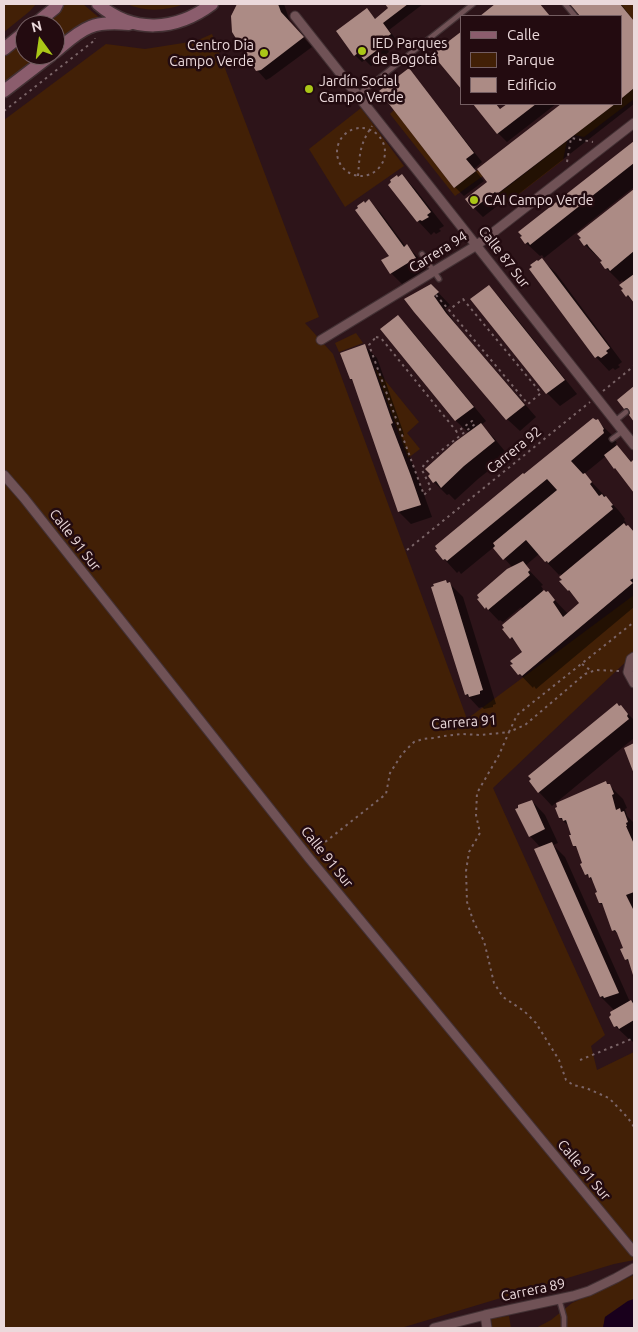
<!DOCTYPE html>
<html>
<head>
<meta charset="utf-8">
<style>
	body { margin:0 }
	#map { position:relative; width:638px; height:1332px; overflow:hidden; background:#2d1419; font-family:Ubuntu,sans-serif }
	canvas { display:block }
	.frame { position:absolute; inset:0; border:5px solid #ebd9db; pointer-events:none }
	.legend { position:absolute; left:460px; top:15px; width:162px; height:90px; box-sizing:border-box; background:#230b10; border:1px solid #735d61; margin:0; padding:6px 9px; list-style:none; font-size:15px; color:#ebd9db }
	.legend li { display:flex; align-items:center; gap:10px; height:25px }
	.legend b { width:25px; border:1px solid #735d61 }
	.north { position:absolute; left:15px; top:15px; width:50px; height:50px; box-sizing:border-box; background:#230b10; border:1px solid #735d61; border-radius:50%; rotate:346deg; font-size:14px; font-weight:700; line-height:20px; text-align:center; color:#ebd9db }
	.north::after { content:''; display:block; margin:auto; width:18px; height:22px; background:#aac717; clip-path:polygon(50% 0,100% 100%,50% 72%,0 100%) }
</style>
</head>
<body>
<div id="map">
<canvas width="638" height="1332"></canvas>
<div class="frame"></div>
<ul class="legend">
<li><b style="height:6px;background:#8b5d6d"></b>Calle</li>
<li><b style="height:14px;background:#422006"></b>Parque</li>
<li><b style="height:14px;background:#ac8b85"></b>Edificio</li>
</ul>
<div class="north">N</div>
</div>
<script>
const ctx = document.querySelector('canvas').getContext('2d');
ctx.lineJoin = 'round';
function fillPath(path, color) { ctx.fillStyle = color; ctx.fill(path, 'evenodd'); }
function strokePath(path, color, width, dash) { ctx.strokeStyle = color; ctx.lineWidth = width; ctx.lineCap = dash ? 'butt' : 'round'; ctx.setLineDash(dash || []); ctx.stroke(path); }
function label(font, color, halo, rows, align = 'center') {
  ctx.font = font + ' Ubuntu,sans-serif'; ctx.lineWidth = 5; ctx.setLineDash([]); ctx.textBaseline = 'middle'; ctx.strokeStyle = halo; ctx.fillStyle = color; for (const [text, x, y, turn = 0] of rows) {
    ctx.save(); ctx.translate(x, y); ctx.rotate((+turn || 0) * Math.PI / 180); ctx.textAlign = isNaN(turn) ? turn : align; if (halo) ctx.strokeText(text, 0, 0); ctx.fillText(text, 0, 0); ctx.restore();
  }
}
fillPath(new Path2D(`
	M 4,4 L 36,4 L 30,11 L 4,32 Z
	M 65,4 L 83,4 L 102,20 L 55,45 L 55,25 L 42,25 L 62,9 Z
	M 127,4 L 184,4 C 165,11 145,12 127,4 Z
	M 620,4 L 634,4 L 634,21 Z
	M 212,34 L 319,317 L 305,323 L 333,354 L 467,719 L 634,595 L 634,654 L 493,788 L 605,1035 L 591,1046 L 597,1070 L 634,1052 L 634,1260 L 614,1264 L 401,1328 L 4,1328 L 4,120 L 106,44 L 145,49 L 196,41 Z
	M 25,38 L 25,55 L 42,55 L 4,85 L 4,55 Z
	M 634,88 L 634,99 L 584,137 L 574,135 L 615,104 L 622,104 L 622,98 Z
	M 361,108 L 404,166 L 345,207 L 309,149 Z
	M 394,110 L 454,188 L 478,170 L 483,176 L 455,196 L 390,114 Z
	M 567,141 L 563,160 L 505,205 L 497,195 Z
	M 356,333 L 363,343 L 339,352 L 335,343 Z
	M 375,368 L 419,422 L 407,433 L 420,449 L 408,458 Z
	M 634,1275 L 634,1299 L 628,1301 L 605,1317 L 603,1328 L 536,1328 L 551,1320 L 572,1303 Z
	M 509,1316 L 511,1328 L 492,1328 L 491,1318 Z`), '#422006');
fillPath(new Path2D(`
	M 634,1299 L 634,1328 L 603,1328 L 605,1317 L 628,1301 Z`), '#19001c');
fillPath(new Path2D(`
	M 238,4 L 284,4 L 290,22 L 312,47 L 270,78 L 266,80 L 257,70 L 233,17 Z
	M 386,4 L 423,4 L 389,30 L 397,41 L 387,48 L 389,52 L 371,66 L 365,60 L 362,62 L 355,55 L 338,32 L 367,10 L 376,20 L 390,8 Z
	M 497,4 L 540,4 L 550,16 L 482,16 Z
	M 572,4 L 621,4 L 634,21 L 634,104 L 507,203 L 505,200 L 483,217 L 474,208 L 489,183 L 479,169 L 562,104 L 622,104 L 622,16 L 582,16 Z
	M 408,70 L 417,79 L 482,162 L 474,169 L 484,181 L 464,196 L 455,187 L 381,91 Z
	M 474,104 L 496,104 L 501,110 L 509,104 L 556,104 L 507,142 L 498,133 Z
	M 634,142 L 634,187 L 544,258 L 542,255 L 540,256 L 526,243 L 524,236 L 520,232 Z
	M 402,175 L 415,189 L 444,226 L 439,229 L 441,231 L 436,234 L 434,232 L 431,235 L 418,221 L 398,178 Z
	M 634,190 L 634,303 L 623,291 L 624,283 L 622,280 L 620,282 L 606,268 L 604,262 L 600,257 L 599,258 L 585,245 L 579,234 Z
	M 369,201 L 380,212 L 406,247 L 407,246 L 418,257 L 426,269 L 402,284 L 391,273 L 390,256 Z
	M 542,260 L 556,273 L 622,362 L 618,365 L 620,367 L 615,370 L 613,368 L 609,371 L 596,357 Z
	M 431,285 L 450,305 L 445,309 L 458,327 L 536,417 L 520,431 L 507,419 L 415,311 Z
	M 489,287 L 502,300 L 577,394 L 560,406 L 547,393 Z
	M 398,317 L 411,330 L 486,421 L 481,425 L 494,438 L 508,455 L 478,479 L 455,500 L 449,494 L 447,495 L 434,482 L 469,433 L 456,421 L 381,330 Z
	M 365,346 L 377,358 L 403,431 L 404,435 L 402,436 L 422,489 L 432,517 L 411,524 L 399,512 L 355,383 L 351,379 Z
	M 634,388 L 634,420 L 619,400 Z
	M 597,421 L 611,434 L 617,443 L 615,444 L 617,447 L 632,462 L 633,462 L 634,463 L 634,492 L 606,456 L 584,474 L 619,511 L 625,519 L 624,520 L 626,523 L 624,525 L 626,527 L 628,526 L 634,533 L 634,607 L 536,689 L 534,686 L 533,688 L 512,666 L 524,652 L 504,629 L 523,609 L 521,607 L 503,622 L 500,620 L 499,621 L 478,599 L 513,568 L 494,547 L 461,574 L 459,571 L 457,573 L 437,551 ZM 539,554 L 559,575 L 560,574 L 563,576 L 563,580 L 561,582 L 581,603 L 568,614 L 548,593 L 546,594 L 542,590 L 543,589 L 541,586 L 543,585 L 525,566 Z
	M 445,581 L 448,584 L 449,583 L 463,597 L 496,704 L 493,705 L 493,707 L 484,709 L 482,707 L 479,708 L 466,694 Z
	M 619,707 L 621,707 L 634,720 L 634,738 L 552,806 L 539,792 L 530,781 Z
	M 609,785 L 623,799 L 627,808 L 625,809 L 627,816 L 634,823 L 634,967 L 626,959 L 624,949 L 619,935 L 613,930 L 605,907 L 600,903 L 599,892 L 595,883 L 586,874 L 579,850 L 574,845 L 570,827 L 560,818 Z
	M 532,801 L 545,815 L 558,843 L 553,845 L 565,857 L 630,1002 L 634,1000 L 634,1041 L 633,1042 L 630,1039 L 629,1039 L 615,1026 L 615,1011 L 601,997 L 536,850 L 541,848 L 530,836 Z`), '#0007');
fillPath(new Path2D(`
	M 237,4 L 278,4 L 281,12 L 304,37 L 261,70 L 256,71 L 232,32 L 231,16 Z
	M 385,4 L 408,4 L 383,23 L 391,34 L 381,41 L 384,45 L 364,60 L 358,53 L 354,56 L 336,31 L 367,8 L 375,19 L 388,8 Z
	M 495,4 L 540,4 L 550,16 L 480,16 Z
	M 570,4 L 620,4 L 634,21 L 634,88 L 622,98 L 622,16 L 580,16 Z
	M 462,31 L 462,90 L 432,54 Z
	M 409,68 L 474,153 L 466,159 L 476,171 L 454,188 L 379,91 Z
	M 473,104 L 496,104 L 500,109 L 507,104 L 536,104 L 497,134 Z
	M 561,104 L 615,104 L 497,194 L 495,192 L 473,209 L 465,199 L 487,182 L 477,169 Z
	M 634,141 L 634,163 L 530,245 L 528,242 L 525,244 L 520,237 L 522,236 L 518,232 Z
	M 402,174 L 431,212 L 427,215 L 429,217 L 422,221 L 420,220 L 417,222 L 388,185 L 391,182 L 390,180 L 397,175 L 398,177 Z
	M 634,189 L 634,251 L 610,271 L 608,268 L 605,269 L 600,262 L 602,261 L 589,247 L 587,244 L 584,246 L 579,239 L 581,238 L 577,234 Z
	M 369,199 L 404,247 L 407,244 L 416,258 L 390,274 L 381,260 L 389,256 L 355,210 L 358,208 L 357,206 L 364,201 L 365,203 Z
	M 542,258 L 610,348 L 606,351 L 608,353 L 601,358 L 598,356 L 595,358 L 529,269 L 532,267 L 530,265 L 537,260 L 538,261 Z
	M 634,274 L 634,303 L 628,295 L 626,297 L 621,290 L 623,289 L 619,285 Z
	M 431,284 L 439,292 L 434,296 L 446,313 L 525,405 L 506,420 L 414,312 L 404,299 Z
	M 489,285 L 565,380 L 546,394 L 470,299 Z
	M 398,315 L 474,407 L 455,421 L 380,329 Z
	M 365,344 L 391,418 L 393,423 L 391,424 L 411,476 L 421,505 L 398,512 L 352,379 L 350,379 L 340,353 Z
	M 634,386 L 634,422 L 629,415 L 630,413 L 629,410 L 627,408 L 624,409 L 617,400 Z
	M 593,418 L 596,420 L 598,419 L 604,429 L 603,430 L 604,433 L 571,461 L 583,474 L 585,473 L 592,482 L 590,484 L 599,496 L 602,494 L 604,497 L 606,496 L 613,505 L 611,506 L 613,509 L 548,563 L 547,561 L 545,562 L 526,540 L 503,560 L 493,548 L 495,546 L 493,543 L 557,490 L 547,479 L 447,561 L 445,559 L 443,560 L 435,550 L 437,549 L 435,546 L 523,473 L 524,474 Z
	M 481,423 L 495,441 L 464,466 L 441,488 L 436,481 L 433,483 L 428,476 L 430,474 L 425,469 L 455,442 Z
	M 617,445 L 631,462 L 634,459 L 634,493 L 615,468 L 614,469 L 604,455 Z
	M 624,523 L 626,526 L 628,525 L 634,532 L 634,578 L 630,580 L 633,583 L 522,676 L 520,674 L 518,675 L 510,665 L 513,664 L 510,661 L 522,652 L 512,637 L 510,639 L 502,629 L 504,628 L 502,625 L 544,590 L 546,592 L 548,591 L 555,600 L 553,602 L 563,617 L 579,603 L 569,590 L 568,591 L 559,581 L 562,580 L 559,577 Z
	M 523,561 L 530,570 L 528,572 L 530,575 L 488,610 L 486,607 L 485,609 L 477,599 L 479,598 L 477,595 L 507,569 Z
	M 446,580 L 447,583 L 450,582 L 483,690 L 480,691 L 480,694 L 469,697 L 468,694 L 465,695 L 431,587 L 434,586 L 433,584 Z
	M 617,703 L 619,706 L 621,705 L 628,714 L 627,716 L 629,719 L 538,793 L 529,781 L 531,779 L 528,776 Z
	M 634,743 L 634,774 L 624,748 Z
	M 606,781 L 607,784 L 610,784 L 614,794 L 612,795 L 616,810 L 620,808 L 621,812 L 624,811 L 628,822 L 626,823 L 627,826 L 626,826 L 634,844 L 634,892 L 626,895 L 634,911 L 634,975 L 633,975 L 628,959 L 625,960 L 620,949 L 623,948 L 617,933 L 615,930 L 612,931 L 602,903 L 599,903 L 595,893 L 597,892 L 591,877 L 589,878 L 588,874 L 585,875 L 580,864 L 582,863 L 576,846 L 573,846 L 569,835 L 571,835 L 566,820 L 563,821 L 562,818 L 559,818 L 555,808 L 557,807 L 556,803 Z
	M 532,800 L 545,829 L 529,837 L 515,809 L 518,808 L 518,805 Z
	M 552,842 L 619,993 L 604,998 L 603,996 L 600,997 L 534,849 Z
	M 631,1000 L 634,1005 L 634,1020 L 619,1029 L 617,1026 L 614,1027 L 609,1017 L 611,1015 L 610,1012 Z`), '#ac8b85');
const lane = new Path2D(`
	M 565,4 L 575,16
	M 358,95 L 473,4
	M 422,254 L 439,279
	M 615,421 L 626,412
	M 612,439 L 623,431
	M 559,1299 L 564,1317 L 564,1328`);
const street = new Path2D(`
	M 295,16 L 634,445
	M 321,340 L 477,245 L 634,123
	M 4,475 L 24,498 L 309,858 L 634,1252
	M 634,657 L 631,659 L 628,672 L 634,683
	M 485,1315 L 487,1328
	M 434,1328 L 485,1315 L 573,1296 L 589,1291 L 616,1278 L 634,1268`);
const secondary = new Path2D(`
	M 98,4 C 133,34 176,31 212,4
	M 34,25 L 55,8 L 57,4
	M 4,49 L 25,32
	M 55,52 C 66,43 77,32 90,27 C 102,22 117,23 129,24
	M 4,91 L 51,55`);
strokePath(lane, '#433134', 7);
strokePath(street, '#433134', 11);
strokePath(secondary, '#433134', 15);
strokePath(new Path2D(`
	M 4,111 L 95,40 L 95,38
	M337 152a24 24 0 1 1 48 0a24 24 0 1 1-48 0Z
	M 567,162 L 571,138 L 593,142
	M 358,176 C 360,153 359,146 372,126
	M 436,295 L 449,310 L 528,404 L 541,393 L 463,299 L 449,310
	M 376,337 L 381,338 L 457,432 L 472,421 L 475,424 L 424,464 L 422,470 L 431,488 L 424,495 L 369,345 Z
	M 603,391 L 634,366
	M 407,550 L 590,402
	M 582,664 L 590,670
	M 619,671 L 596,670 L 585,674 L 525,725 L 509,732 L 499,755 L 477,793 L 476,815 L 480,833 L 469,852 L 466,871 L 467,902 L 474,923 L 484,941 L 494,983 L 503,997 L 524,1011 L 536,1023 L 559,1060 L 566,1080 L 573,1085 L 586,1088 L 609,1098 L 628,1118 L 634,1127
	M 315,850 L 386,794 L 390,773 L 402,754 L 414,742 L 423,739 L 433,738 L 444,736 L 462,734 L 481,735 L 509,732 L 517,715 L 634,622
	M 580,1060 L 634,1038`), '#7b6568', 2, [2.5, 4]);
strokePath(lane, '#705256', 4.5);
strokePath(street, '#705256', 9);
strokePath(secondary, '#8b5d6d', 12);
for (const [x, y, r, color] of [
	[362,51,5,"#aac717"],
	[264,53,5,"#aac717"],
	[309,89,5,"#aac717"],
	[474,200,5,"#aac717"]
]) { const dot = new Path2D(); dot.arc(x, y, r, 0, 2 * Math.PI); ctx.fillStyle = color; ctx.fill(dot); strokePath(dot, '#230b10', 2); }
label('14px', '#ebd9db', '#230b10', [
	["IED Parques",372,43],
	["de Bogotá",372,59],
	["Centro Dia",254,45,"right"],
	["Campo Verde",254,61,"right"],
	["Jardín Social",319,81],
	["Campo Verde",319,97],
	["CAI Campo Verde",484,200]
], 'left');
label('14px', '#ebd9db', '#230b10', [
	["Carrera 94",438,252,-32],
	["Calle 87 Sur",504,257,52],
	["Carrera 92",514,450,-39],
	["Calle 91 Sur",75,540,52],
	["Carrera 91",464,722,-4],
	["Calle 91 Sur",327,857,51],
	["Calle 91 Sur",584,1170,50],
	["Carrera 89",533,1290,-12]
]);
</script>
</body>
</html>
